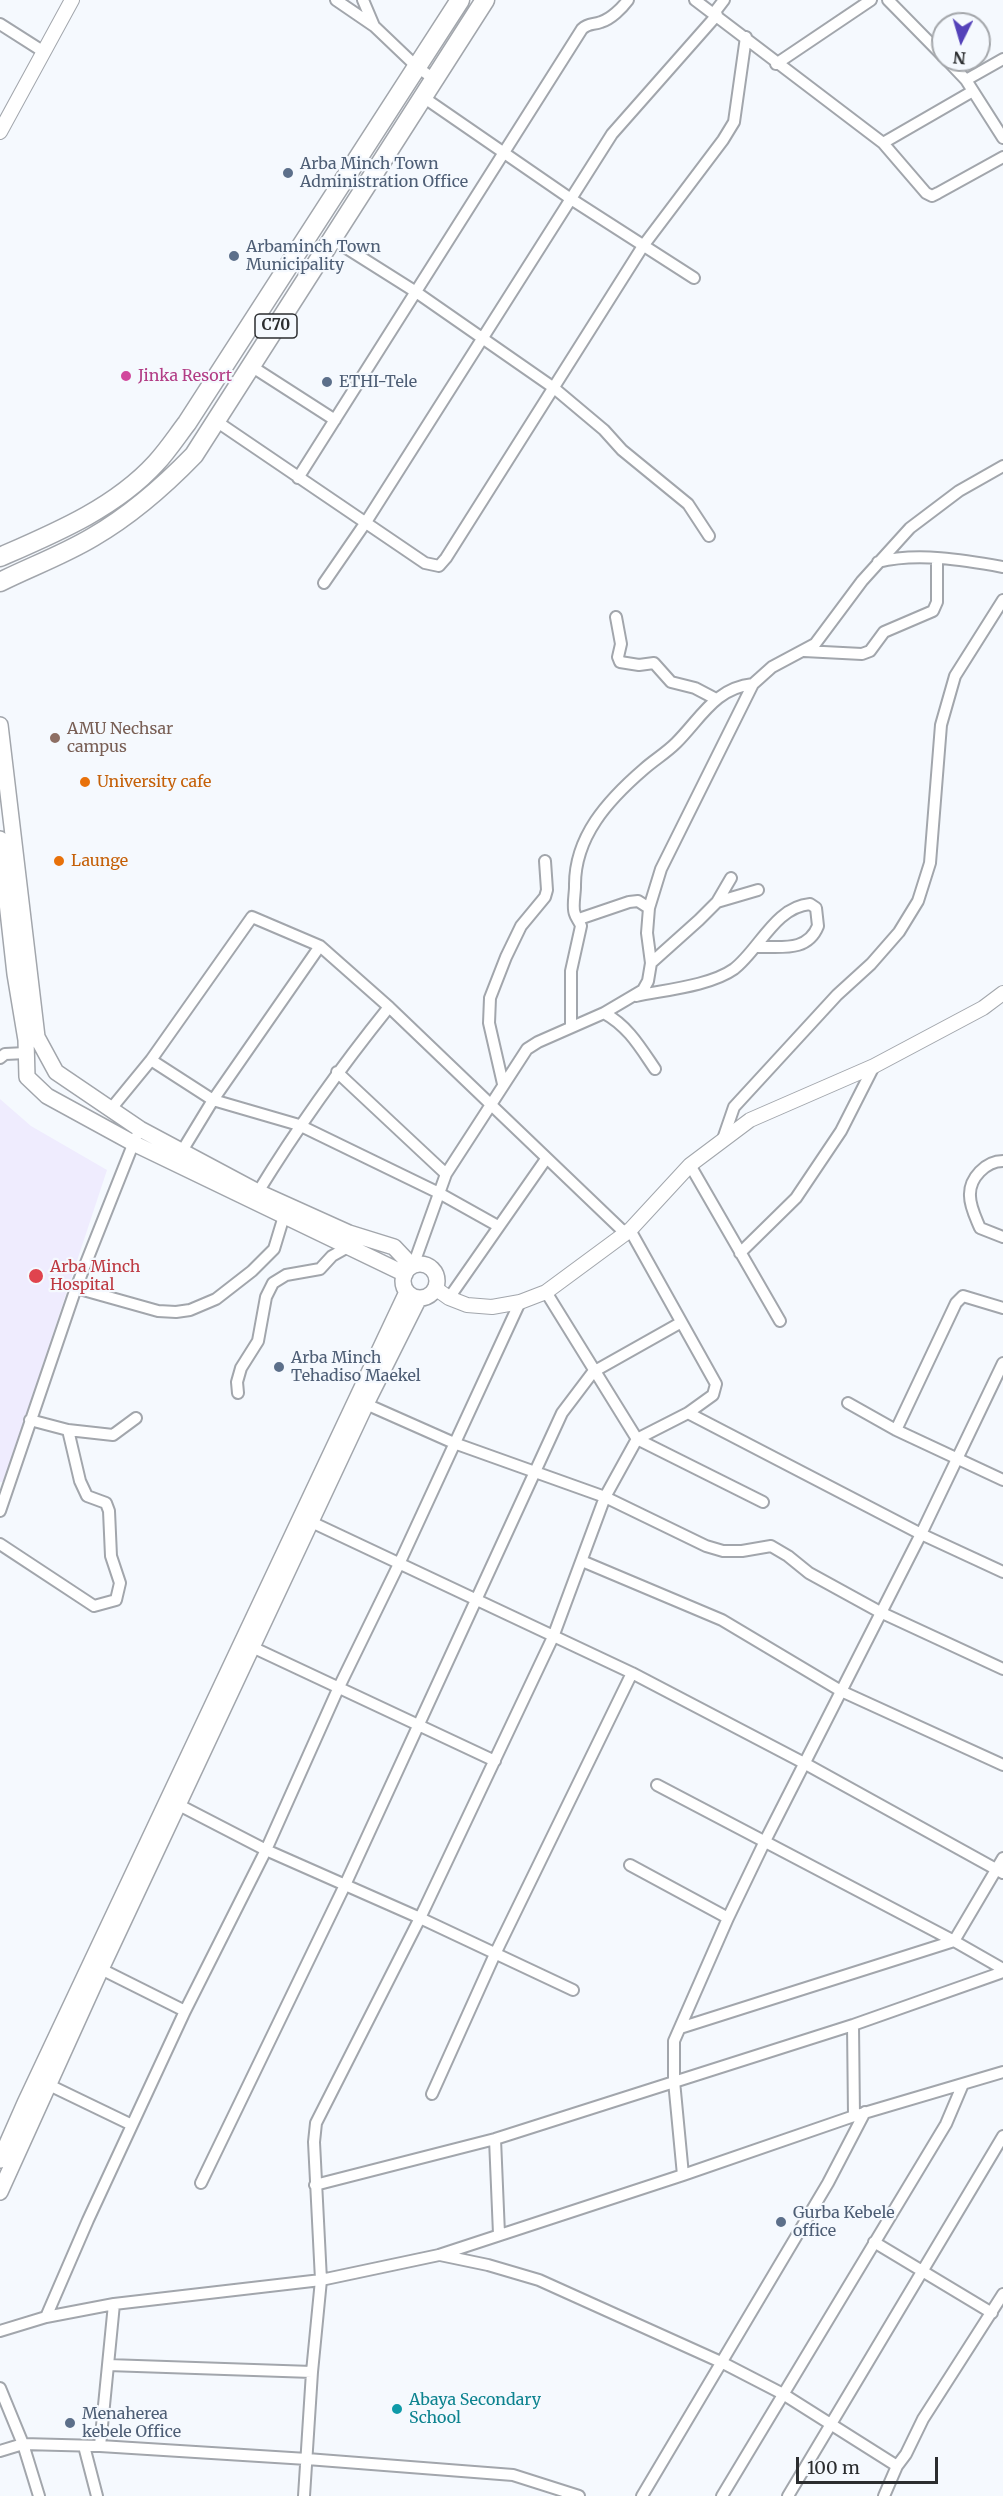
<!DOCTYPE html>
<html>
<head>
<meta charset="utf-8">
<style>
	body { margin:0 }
	#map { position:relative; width:1003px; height:2496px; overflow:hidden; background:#f5f9fe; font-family:Merriweather,serif }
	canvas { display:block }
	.north { position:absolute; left:931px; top:12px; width:60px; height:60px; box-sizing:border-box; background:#f5f9fe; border:2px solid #a4a7ab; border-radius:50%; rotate:185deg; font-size:16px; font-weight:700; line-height:24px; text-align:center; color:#2b2d2f }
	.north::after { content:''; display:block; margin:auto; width:21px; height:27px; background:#5442b9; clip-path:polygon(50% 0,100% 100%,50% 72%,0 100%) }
	.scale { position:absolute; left:796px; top:2457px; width:142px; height:27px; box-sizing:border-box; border:3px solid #2b2d2f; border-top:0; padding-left:8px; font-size:18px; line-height:21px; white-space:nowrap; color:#2b2d2f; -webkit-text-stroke:4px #f5f9fe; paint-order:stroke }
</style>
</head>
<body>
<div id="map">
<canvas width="1003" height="2496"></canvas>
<div class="north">N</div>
<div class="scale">100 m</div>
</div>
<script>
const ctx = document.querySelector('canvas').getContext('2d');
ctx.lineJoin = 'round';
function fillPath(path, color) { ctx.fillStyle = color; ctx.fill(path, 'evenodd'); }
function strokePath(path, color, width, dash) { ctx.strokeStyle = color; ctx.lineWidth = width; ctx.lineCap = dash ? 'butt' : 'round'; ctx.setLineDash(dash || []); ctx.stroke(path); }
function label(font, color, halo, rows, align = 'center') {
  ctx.font = font + ' Merriweather,serif'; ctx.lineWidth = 4.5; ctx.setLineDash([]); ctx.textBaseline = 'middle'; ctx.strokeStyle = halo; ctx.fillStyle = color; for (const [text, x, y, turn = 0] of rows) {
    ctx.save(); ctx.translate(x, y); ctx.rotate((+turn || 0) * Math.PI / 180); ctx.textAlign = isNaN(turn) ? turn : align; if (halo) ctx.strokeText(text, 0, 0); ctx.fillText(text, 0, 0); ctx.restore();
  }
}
fillPath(new Path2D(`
	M 0,1099 L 31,1126 L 107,1170 L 4,1482 L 0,1482 Z`), '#efecfe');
const minor = new Path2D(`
	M 336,0 L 374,26 L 417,67 L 434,79
	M 363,0 L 374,26
	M 695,0 L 883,143 L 926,193 L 932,196 L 938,193 L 1003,157
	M 888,0 L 943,56
	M 714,13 L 724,0
	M 0,24 L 44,52
	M 947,60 L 966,80 L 1003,138
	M 776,64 L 871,0
	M 966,80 L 1003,59
	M 423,97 L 571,199 L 694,278
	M 883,143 L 973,91
	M 332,239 L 416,292 L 554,388 L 604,430 L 622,450 L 688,504 L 709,536
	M 251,366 L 335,420
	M 216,421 L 425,563 L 439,566 L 446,558 L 643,246 L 723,140 L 734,122 L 746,37
	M 298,478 L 582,29 C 588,23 593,25 601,22 C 611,19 622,8 628,0
	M 878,562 C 917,552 964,560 1003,567
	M 324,583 L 366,522 L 612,134 L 717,15
	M 616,617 L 621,644 L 618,657 L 620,662 L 639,665 L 654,663 L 671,682 L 695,688 L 716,699
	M 804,651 L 862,654 L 870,651 L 884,632 L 933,611 L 937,602 L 937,559
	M 717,902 L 758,890
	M 579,919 L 629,902 L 638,901 L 649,908
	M 651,963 L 699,920 L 717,902 L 731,878
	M 636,996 C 664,990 710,986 734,969 C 759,950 775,907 810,904 L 816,908 L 818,926 C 807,953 780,946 755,947
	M 604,1013 C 628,1026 640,1047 655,1069
	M 571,1027 L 571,971 L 581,926 C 580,922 576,918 575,914 C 572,908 575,894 575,887 C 574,837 608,800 644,769 C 654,760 666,753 676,743 C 701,718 715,688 753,684
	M 0,1058 L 5,1054 L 26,1053
	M 151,1060 L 213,1100 L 299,1125 L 439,1193 L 498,1226
	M 337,1072 L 446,1174
	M 503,1084 L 489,1023 L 490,998 L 506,957 L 521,926 L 545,897 L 547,890 L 545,861
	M 110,1110 L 151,1060 L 252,917 L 320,946 L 389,1007 L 625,1233
	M 723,1139 L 734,1107 L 837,995 L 871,964 L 899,932 L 918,901 L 930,863 L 941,725 L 955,676 L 1003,600
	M 182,1151 L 213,1100 L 320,946
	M 1003,1161 C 986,1161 969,1178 970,1196 C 970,1207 976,1218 980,1228 L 1003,1237
	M 690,1165 L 780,1321
	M 258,1192 C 299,1125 340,1068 389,1007
	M 740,1253 L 796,1198 L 841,1131 L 874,1066
	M 413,1266 L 446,1174 L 527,1049 L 538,1042 L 604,1013 L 643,990 L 648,981 L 651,963 L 647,933 L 649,908 L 661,869 L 753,684 L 772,667 L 815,644 L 862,581 L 910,528 L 959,491 L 1003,466
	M 76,1288 L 158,1311 L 176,1312 L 190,1310 L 216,1299 L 252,1271 L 274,1249 L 284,1216
	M 546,1292 L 637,1439 L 763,1502
	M 449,1298 L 546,1159
	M 238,1393 L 237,1382 L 241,1368 L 258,1341 L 266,1297 L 273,1283 L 286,1275 L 320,1269 L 332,1256 L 348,1247
	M 848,1403 L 896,1430 L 1003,1480
	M 366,1404 L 454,1443 L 605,1497 L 706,1546 L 723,1551 L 742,1551 L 771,1546 L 788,1556 L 809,1573 L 880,1612 L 1003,1669
	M 688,1413 L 921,1534 L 1003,1572
	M 30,1420 L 68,1430 L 113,1435 L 136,1418
	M 896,1430 L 956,1303 L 963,1296 L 1003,1308
	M 0,1511 L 76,1288 L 136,1137
	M 305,1519 L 632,1673 L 804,1763 L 1003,1873
	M 0,1544 L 94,1606 L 116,1600 L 120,1583 L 111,1556 L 109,1511 L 106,1503 L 87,1496 L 80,1481 L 68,1430
	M 582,1561 L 722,1620 L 841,1691 L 1003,1765
	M 252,1647 L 495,1761
	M 657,1785 L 954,1941 L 1003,1969
	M 179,1805 L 266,1850 L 420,1918 L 573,1990
	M 630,1865 L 728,1918
	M 101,1969 L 185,2011
	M 853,2025 L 854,2116
	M 680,2028 L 954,1941 L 1003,1858
	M 47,2084 L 132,2125
	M 432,2094 L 495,1954 L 632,1673
	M 495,2139 L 499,2234
	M 683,2175 L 674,2081 L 674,2041 L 728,1918 L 765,1841 L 921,1534 L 1003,1363
	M 201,2183 L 345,1885 L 562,1413 L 593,1372 L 680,1323
	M 315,2185 L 495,2139 L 853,2025 L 1003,1972
	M 874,2242 L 992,2313
	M 440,2255 L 488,2265 L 539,2280 L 723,2363 L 783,2394 L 897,2466
	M 46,2317 L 88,2220 L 185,2011 L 266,1850 L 338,1689 L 399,1564 L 520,1302
	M 0,2331 L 46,2317 L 114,2304 L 321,2280 L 439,2255 L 683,2175 L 854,2116 L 1003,2072
	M 108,2365 L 312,2372
	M 0,2388 L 23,2444 L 39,2496
	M 84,2446 L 97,2496
	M 100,2446 L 114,2304
	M 0,2451 L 23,2444 L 100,2446 L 307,2459 L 513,2475 L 579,2496
	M 304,2496 L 312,2372 L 321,2280 L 314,2142 L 316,2123 L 420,1918 L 553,1637 L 605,1497 L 637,1439 L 688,1413 L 713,1395 L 716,1384 L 630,1230
	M 642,2496 L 828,2183 L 865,2112
	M 722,2496 L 946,2124 L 963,2084
	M 788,2496 L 1003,2136
	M 884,2496 L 897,2466 L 906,2454 L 923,2419 L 1003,2294`);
const tertiary = new Path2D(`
	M 0,132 L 72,0
	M 435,1288 L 449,1298 L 467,1305 L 492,1307 L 520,1302 L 546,1292 L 630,1230 L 690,1165 L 750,1120 L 874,1066 L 983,1008 L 1003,993`);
const secondary = new Path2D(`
	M 0,725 L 37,1037 L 56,1072 L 140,1129 L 258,1192 L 349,1233 L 394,1247 L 412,1266
	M 0,839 L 15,974 L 26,1040 L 27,1077 L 47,1096 L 133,1143 L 405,1274
	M403 1281a17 17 0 1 1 34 0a17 17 0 1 1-34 0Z
	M 0,2160 L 25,2103 L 407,1292
	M 0,2192 L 101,1969 L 366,1404 L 419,1298`);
const trunk = new Path2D(`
	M 0,557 C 55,533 115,508 156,463 C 168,450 177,436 187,423 L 460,0
	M 0,582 C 30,567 63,555 93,537 C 131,515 163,487 194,455 L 485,0`);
strokePath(minor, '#a2a6ac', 14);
strokePath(tertiary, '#a2a6ac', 16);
strokePath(secondary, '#a2a6ac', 18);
strokePath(trunk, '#a2a6ac', 21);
strokePath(minor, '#fff', 10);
strokePath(tertiary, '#fff', 14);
strokePath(secondary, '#fff', 15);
strokePath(trunk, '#fff', 18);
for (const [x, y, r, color] of [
	[288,173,6,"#5c6f8a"],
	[234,256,6,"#5c6f8a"],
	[126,376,6,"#d1479c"],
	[327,382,6,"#5c6f8a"],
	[55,738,6,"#8d6e63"],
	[85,782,6,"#e8710a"],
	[59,861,6,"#e8710a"],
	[36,1276,8,"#e0444e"],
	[279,1367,6,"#5c6f8a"],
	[781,2222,6,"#5c6f8a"],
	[397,2409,6,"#0f9aa8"],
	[70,2423,6,"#5c6f8a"]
]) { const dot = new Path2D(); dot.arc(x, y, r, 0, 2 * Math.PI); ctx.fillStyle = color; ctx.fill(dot); strokePath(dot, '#f5f9fe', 2); }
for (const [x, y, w] of [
	[276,326,42]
]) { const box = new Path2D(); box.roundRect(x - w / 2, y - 12, w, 24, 4.5); ctx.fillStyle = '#f5f9fe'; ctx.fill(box); strokePath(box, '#2b2d2f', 1.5); }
label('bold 15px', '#2b2d2f', null, [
	["C70",276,326]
]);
label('16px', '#4e5e75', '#f5f9fe', [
	["Arba Minch Town",300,164],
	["Administration Office",300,182],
	["Arbaminch Town",246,247],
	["Municipality",246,265],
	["ETHI-Tele",339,382],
	["Arba Minch",291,1358],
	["Tehadiso Maekel",291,1376],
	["Gurba Kebele",793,2213],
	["office",793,2231],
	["Menaherea",82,2414],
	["kebele Office",82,2432]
], 'left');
label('16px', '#b23c85', '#f5f9fe', [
	["Jinka Resort",138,376]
], 'left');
label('16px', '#785e54', '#f5f9fe', [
	["AMU Nechsar",67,729],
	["campus",67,747]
], 'left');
label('16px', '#c56008', '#f5f9fe', [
	["University cafe",97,782],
	["Launge",71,861]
], 'left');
label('16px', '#be3a42', '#f5f9fe', [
	["Arba Minch",50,1267],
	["Hospital",50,1285]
], 'left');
label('16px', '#0d838f', '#f5f9fe', [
	["Abaya Secondary",409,2400],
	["School",409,2418]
], 'left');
</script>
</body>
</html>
